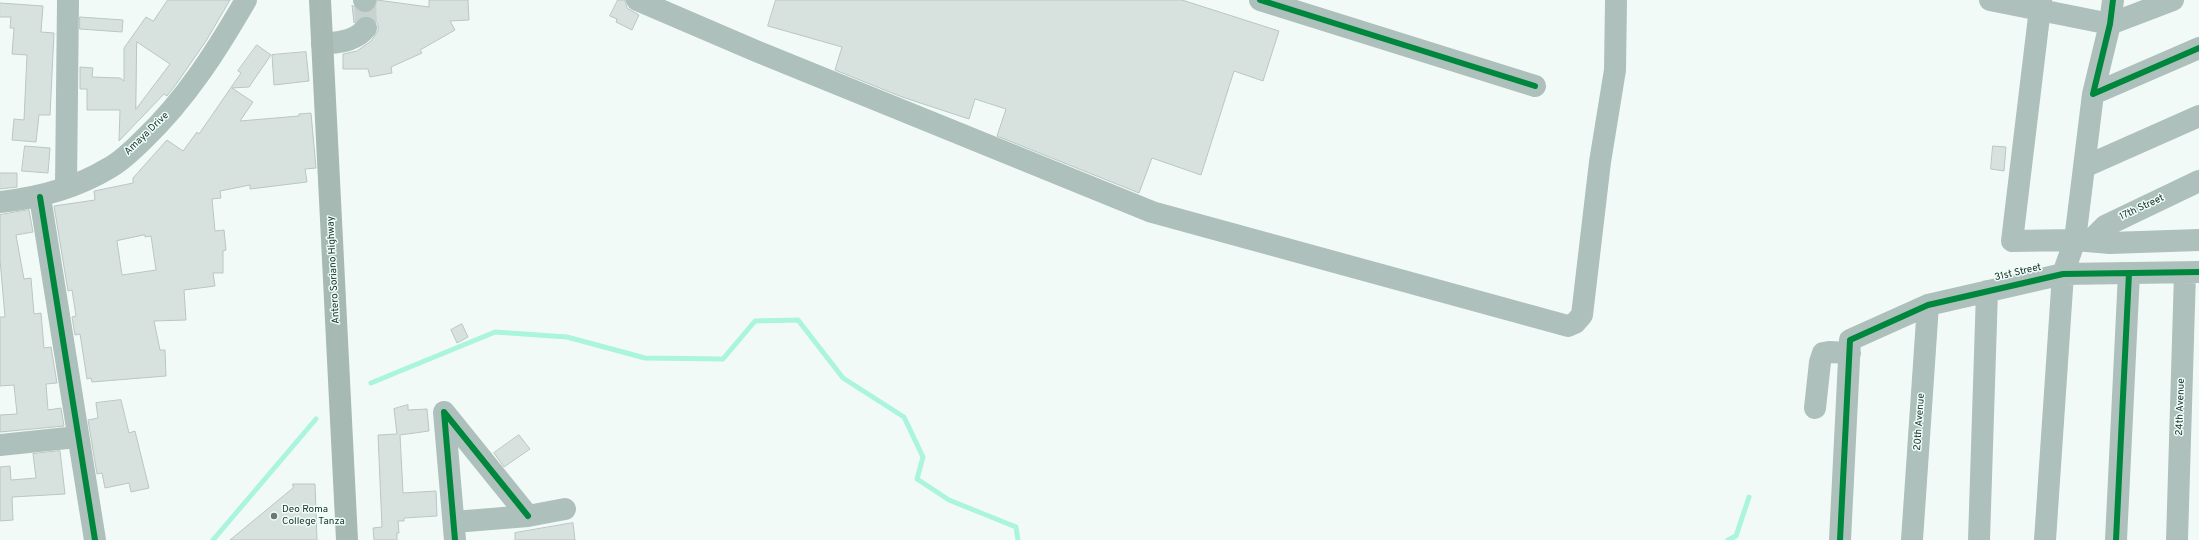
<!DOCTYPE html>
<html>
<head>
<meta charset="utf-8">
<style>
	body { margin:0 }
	canvas { display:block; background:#f2faf7 }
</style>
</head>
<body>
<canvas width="2199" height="540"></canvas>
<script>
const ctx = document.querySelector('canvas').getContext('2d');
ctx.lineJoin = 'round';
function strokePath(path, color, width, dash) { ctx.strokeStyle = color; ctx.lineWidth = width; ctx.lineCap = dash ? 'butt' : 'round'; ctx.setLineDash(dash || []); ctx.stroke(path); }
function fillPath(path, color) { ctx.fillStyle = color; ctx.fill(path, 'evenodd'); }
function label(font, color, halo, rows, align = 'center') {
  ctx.font = font + ' Overpass,sans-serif'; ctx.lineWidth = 3; ctx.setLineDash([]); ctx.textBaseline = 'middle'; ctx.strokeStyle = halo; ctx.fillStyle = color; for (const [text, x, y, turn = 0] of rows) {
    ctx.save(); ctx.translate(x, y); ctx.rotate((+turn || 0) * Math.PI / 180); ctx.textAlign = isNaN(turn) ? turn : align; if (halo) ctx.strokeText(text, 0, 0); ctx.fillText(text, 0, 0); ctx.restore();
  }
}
strokePath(new Path2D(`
	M 371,383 L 495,332 L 567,337 L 645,358 L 723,359 L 755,321 L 798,320 L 843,378 L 904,417 L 923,457 L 917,479 L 949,500 L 1016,527 L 1018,540
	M 213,540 L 316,419
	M 1728,540 L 1736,536 L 1749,497`), '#abf4de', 5);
const building = new Path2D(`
	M 168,0 L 230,0 L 206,41 L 177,83 L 167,96 L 164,94 L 119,141 L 120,110 L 87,110 L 87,89 L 80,89 L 80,67 L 93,68 L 92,77 L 120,78 L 124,81 L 124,48 L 146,17 L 153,21 ZM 137,42 L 170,64 L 136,109 Z
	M 377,0 L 429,7 L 429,0 L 468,0 L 469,20 L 450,21 L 455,30 L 420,50 L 422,53 L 391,67 L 392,73 L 370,77 L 368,69 L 343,69 L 343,54 L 357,51 L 371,41 L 378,31 L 378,24 L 369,16 L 362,16 L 354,23 L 352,5 L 361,13 L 368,13 L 374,10 Z
	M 618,0 L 625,0 L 627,8 L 639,15 L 632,30 L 616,22 L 617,19 L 610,16 Z
	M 776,0 L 1182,0 L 1279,31 L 1263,81 L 1234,71 L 1201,175 L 1152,158 L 1139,193 L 997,136 L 1006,109 L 975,99 L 969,119 L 902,97 L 835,70 L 842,47 L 768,26 Z
	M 0,3 L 43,6 L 41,32 L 54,33 L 50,115 L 39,115 L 36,142 L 12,140 L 14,119 L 24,120 L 27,55 L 12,54 L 14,28 L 10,28 L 11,17 L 0,17 Z
	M 80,17 L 123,20 L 122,32 L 80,29 Z
	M 257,45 L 271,55 L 249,87 L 232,88 L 253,102 L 240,121 L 299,116 L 299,114 L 311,113 L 316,168 L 305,169 L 307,182 L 250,189 L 250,185 L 220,191 L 221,198 L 212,199 L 215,231 L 224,230 L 226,250 L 223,251 L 223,273 L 213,273 L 215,286 L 184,290 L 186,320 L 154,321 L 160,350 L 165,350 L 166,376 L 92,382 L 91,378 L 87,379 L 80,334 L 75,335 L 72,317 L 76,316 L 72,290 L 68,291 L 54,206 L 95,200 L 94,191 L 133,183 L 133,178 L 167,140 L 183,151 L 197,132 L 199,134 L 241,73 L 238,71 ZM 145,235 L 145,237 L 151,236 L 156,270 L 122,275 L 117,241 Z
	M 306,52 L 309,81 L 274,85 L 272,55 Z
	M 25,146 L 50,148 L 48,173 L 22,171 Z
	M 1993,146 L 2006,147 L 2004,171 L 1991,169 Z
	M 0,173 L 17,173 L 17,187 L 0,189 Z
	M 29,210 L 33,232 L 16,235 L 24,279 L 31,278 L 34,314 L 41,313 L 44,348 L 51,347 L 57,383 L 46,384 L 48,410 L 61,408 L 64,426 L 0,432 L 0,415 L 17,414 L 14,385 L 0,386 L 0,317 L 5,317 L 0,260 L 0,215 Z
	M 462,324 L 468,337 L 457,343 L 451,330 Z
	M 121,400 L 129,433 L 135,431 L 149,488 L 131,492 L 129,483 L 105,488 L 102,473 L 97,474 L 88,420 L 98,418 L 96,403 Z
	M 408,405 L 408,410 L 427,409 L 429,431 L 400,435 L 403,493 L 436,491 L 437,516 L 404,518 L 404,521 L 398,521 L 399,533 L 397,533 L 397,540 L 374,540 L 373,528 L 382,527 L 378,435 L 397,434 L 394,409 Z
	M 519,435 L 530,449 L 504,467 L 494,453 Z
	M 60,451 L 65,494 L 12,497 L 13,520 L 0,521 L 0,467 L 10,466 L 11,480 L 36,478 L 33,454 Z
	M 293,484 L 315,484 L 317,540 L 230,540 L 293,488 Z
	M 573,523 L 575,540 L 515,540 L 515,533 Z`);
fillPath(building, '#d7e2de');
strokePath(building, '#bac6c2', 1);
strokePath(new Path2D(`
	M 365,1 L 366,28`), '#c8d2cf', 22, [22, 11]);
strokePath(new Path2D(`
	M 364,0 L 365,1
	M 637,0 L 756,51 L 1152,212 L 1568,326 L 1575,323 L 1582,315 L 1600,162 L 1615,70 L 1616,0
	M 1260,0 L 1535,86
	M 1990,0 L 2110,24 L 2173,0
	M 2041,0 L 2012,241 L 2075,240 L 2110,243 L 2199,240
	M 2113,0 L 2110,24 L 2093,94 L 2199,48
	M 322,44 C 338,42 355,42 366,28
	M 2084,167 L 2199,116
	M 66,187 L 68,0
	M 40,197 L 95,540
	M 0,202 C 38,198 76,188 109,168 C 122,161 134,149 144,139 C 186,99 217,50 246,0
	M 2090,241 L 2105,226 L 2199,181
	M 1815,408 L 1820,362 L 1823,353 L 1829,352 L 1850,353
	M 0,445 L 77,437
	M 454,522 L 528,516 L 565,509
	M 455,540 L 444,412 L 528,516
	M 1840,540 L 1850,340 L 1928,305 L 2063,274 L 2199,272
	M 1912,540 L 1928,305
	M 1979,540 L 1987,291
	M 2045,540 L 2063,274 L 2075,240 L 2093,94
	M 2116,540 L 2129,273
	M 2177,540 L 2185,273`), '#aec0bb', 22);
strokePath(new Path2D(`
	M 320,0 L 347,540`), '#a7b9b3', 22);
strokePath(new Path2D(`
	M 1260,0 L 1535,86
	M 2113,0 L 2110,24 L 2093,94 L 2199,48
	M 40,197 L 95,540
	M 455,540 L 444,412 L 528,516
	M 1840,540 L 1850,340 L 1928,305 L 2063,274 L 2199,272
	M 2116,540 L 2129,273`), '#00873e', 6);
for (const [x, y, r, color] of [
	[274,516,4,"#6b7974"]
]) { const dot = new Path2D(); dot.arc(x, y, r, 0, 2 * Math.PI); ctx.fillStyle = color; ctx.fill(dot); strokePath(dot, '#eefef8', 1.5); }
label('10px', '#22332d', '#eefef8', [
	["Amaya Drive",147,134,-44],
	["17th Street",2142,208,-25],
	["Antero Soriano Highway",334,270,-93],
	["31st Street",2018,273,-13],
	["24th Avenue",2181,407,-88],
	["20th Avenue",1920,422,-86]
]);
label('10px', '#22332d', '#eefef8', [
	["Deo Roma",282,510],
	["College Tanza",282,522]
], 'left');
</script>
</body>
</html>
